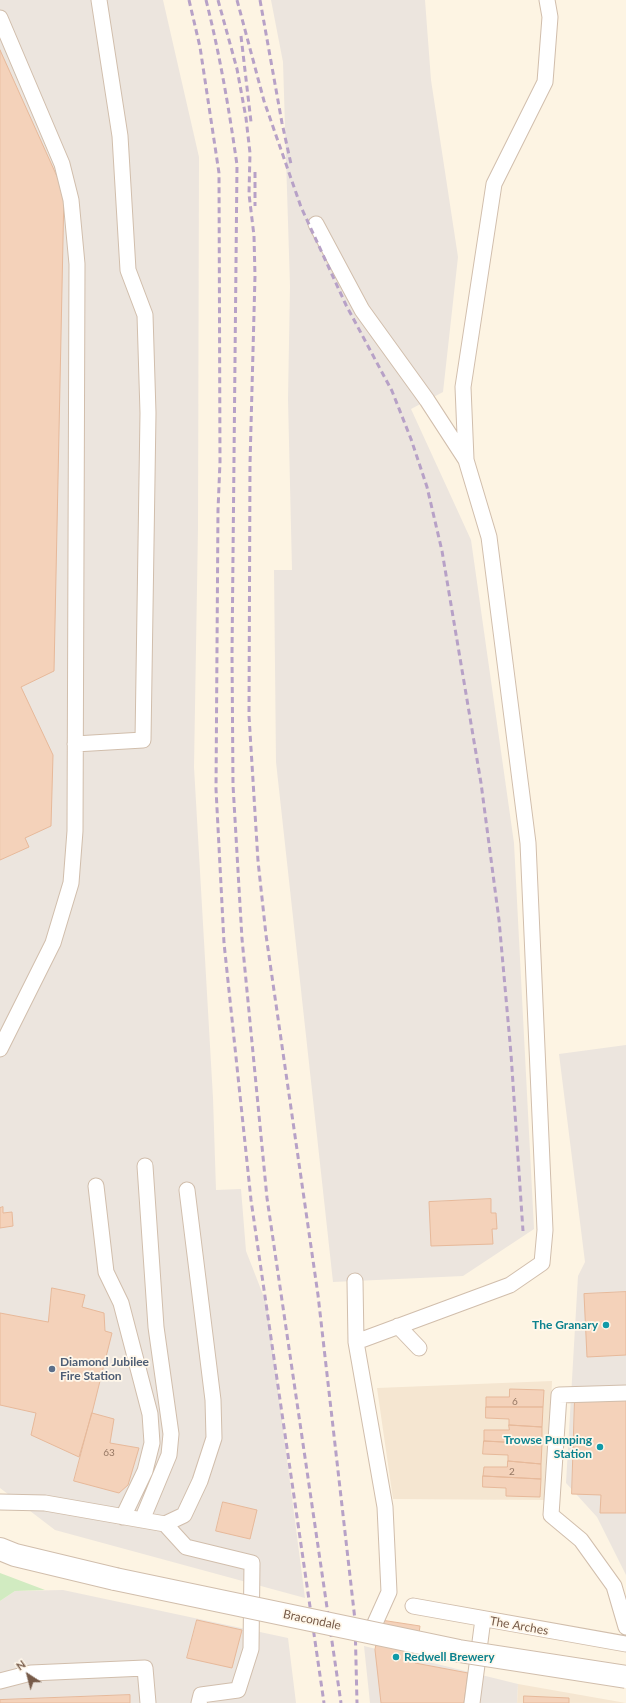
<!DOCTYPE html>
<html>
<head>
<meta charset="utf-8">
<style>
	body { margin:0 }
	#map { position:relative; width:626px; height:1703px; overflow:hidden; background:#fdf4e3; font-family:Lato,sans-serif }
	canvas { display:block }
	.north { position:absolute; left:8px; top:1655px; width:40px; height:40px; -webkit-text-stroke:3px #fff7ea; paint-order:stroke; rotate:324deg; font-size:11px; font-weight:700; line-height:16px; text-align:center; color:#765a48 }
	.north::after { content:''; display:block; margin:auto; width:14px; height:18px; background:#765a48; clip-path:polygon(50% 0,100% 100%,50% 72%,0 100%) }
</style>
</head>
<body>
<div id="map">
<canvas width="626" height="1703"></canvas>
<div class="north">N</div>
</div>
<script>
const ctx = document.querySelector('canvas').getContext('2d');
ctx.lineJoin = 'round';
function fillPath(path, color) { ctx.fillStyle = color; ctx.fill(path, 'evenodd'); }
function strokePath(path, color, width, dash) { ctx.strokeStyle = color; ctx.lineWidth = width; ctx.lineCap = dash ? 'butt' : 'round'; ctx.setLineDash(dash || []); ctx.stroke(path); }
function label(font, color, halo, rows, align = 'center') {
  ctx.font = font + ' Lato,sans-serif'; ctx.lineWidth = 3.5; ctx.setLineDash([]); ctx.textBaseline = 'middle'; ctx.strokeStyle = halo; ctx.fillStyle = color; for (const [text, x, y, turn = 0] of rows) {
    ctx.save(); ctx.translate(x, y); ctx.rotate((+turn || 0) * Math.PI / 180); ctx.textAlign = isNaN(turn) ? turn : align; if (halo) ctx.strokeText(text, 0, 0); ctx.fillText(text, 0, 0); ctx.restore();
  }
}
fillPath(new Path2D(`
	M 552,1381 L 547,1500 L 393,1499 L 377,1388 Z
	M 518,1684 L 626,1703 L 517,1703 Z`), '#f5e6d1');
fillPath(new Path2D(`
	M 0,0 L 163,0 L 199,157 L 198,528 L 194,767 L 213,1098 L 216,1190 L 241,1189 L 246,1251 L 267,1305 L 305,1598 L 55,1530 L 0,1488 Z
	M 271,0 L 425,0 L 431,80 L 458,257 L 443,392 L 411,409 L 471,540 L 514,843 L 534,1229 L 463,1276 L 333,1282 L 276,762 L 274,570 L 292,570 L 288,399 L 290,286 L 283,62 Z
	M 626,1045 L 626,1575 L 597,1517 L 566,1483 L 578,1276 L 585,1262 L 559,1054 Z
	M 63,1590 L 288,1638 L 296,1703 L 0,1703 L 0,1601 L 15,1591 Z
	M 364,1646 L 518,1684 L 517,1703 L 370,1703 Z`), '#ece5de');
fillPath(new Path2D(`
	M 0,1573 L 45,1590 L 15,1591 L 0,1601 Z`), '#d1ebc1');
const building = new Path2D(`
	M 0,50 L 64,192 L 54,671 L 21,687 L 53,755 L 51,826 L 25,838 L 29,847 L 0,860 Z
	M 491,1199 L 491,1213 L 496,1213 L 497,1229 L 492,1229 L 493,1244 L 431,1246 L 429,1202 Z
	M 3,1207 L 3,1213 L 12,1212 L 13,1226 L 0,1228 L 0,1208 Z
	M 52,1288 L 85,1295 L 82,1307 L 104,1313 L 105,1331 L 112,1333 L 92,1413 L 79,1457 L 31,1435 L 36,1413 L 0,1405 L 0,1313 L 48,1322 Z
	M 626,1292 L 626,1355 L 587,1357 L 584,1294 Z
	M 510,1389 L 544,1390 L 543,1407 L 486,1407 L 486,1397 L 509,1397 Z
	M 575,1398 L 626,1400 L 626,1513 L 600,1513 L 601,1495 L 572,1494 Z
	M 486,1407 L 543,1407 L 542,1427 L 509,1425 L 509,1419 L 486,1418 Z
	M 92,1413 L 114,1419 L 110,1443 L 139,1448 L 128,1485 L 119,1493 L 74,1481 Z
	M 509,1425 L 542,1427 L 542,1444 L 484,1441 L 484,1430 L 509,1430 Z
	M 484,1441 L 542,1444 L 541,1464 L 508,1461 L 508,1455 L 483,1454 Z
	M 508,1461 L 541,1464 L 541,1479 L 483,1476 L 484,1467 L 507,1467 Z
	M 483,1476 L 541,1479 L 540,1497 L 506,1496 L 506,1488 L 483,1487 Z
	M 223,1502 L 257,1510 L 250,1539 L 216,1531 Z
	M 197,1620 L 242,1630 L 232,1668 L 187,1658 Z
	M 381,1620 L 420,1626 L 415,1663 L 468,1673 L 464,1703 L 381,1703 L 375,1650 Z
	M 130,1695 L 130,1703 L 0,1703 L 0,1700 Z
	M 524,1696 L 569,1698 L 569,1703 L 524,1703 Z`);
fillPath(building, '#f4d2ba');
strokePath(building, '#e7b99a', 1);
const service = new Path2D(`
	M 0,18 L 62,164 L 71,200 L 77,264 L 75,831 L 71,883 L 53,943 L 0,1049
	M 316,224 L 362,310 L 427,400 L 466,460 L 489,537 L 528,843 L 545,1230 L 542,1263 L 510,1285 L 356,1342 L 385,1507 L 389,1592 L 371,1632
	M 466,459 L 463,387 L 494,184 L 545,82 L 550,17 L 547,0
	M 75,744 L 143,740 L 148,413 L 145,315 L 128,270 L 120,136 L 99,0
	M 96,1186 L 106,1272 L 121,1303 L 150,1414 L 152,1443 L 145,1471 L 123,1517
	M 355,1281 L 356,1342
	M 398,1326 L 419,1348
	M 626,1393 L 559,1395 L 551,1515 L 581,1540 L 614,1586 L 626,1627
	M 0,1502 L 45,1503 L 165,1524 L 186,1547 L 252,1563 L 251,1649 L 238,1690 L 201,1695 L 199,1703
	M 142,1520 L 169,1455 L 171,1434 L 156,1327 L 145,1166
	M 165,1524 L 184,1515 L 200,1481 L 214,1438 L 213,1400 L 187,1190
	M 413,1606 L 626,1644
	M 0,1681 L 31,1673 L 145,1668 L 148,1703
	M 472,1703 L 483,1619`);
const tertiary = new Path2D(`
	M 0,1549 L 15,1555 L 115,1579`);
strokePath(service, '#d1beac', 17);
strokePath(tertiary, '#d1beac', 24);
strokePath(service, '#fff', 15);
strokePath(tertiary, '#fff', 22);
strokePath(new Path2D(`
	M 189,0 L 200,47 L 219,173 L 220,462 L 218,510 L 216,789 L 224,943 L 251,1200 L 324,1703
	M 206,0 C 220,55 229,109 237,165 L 232,654 L 233,785 L 242,939 L 267,1198 L 341,1703
	M 218,0 L 237,69 L 246,118 L 250,153 L 249,194 L 254,236 L 255,276 L 250,464 L 249,716 L 258,861 L 266,935 L 318,1295 L 355,1620 L 357,1703
	M 237,0 L 264,101 L 301,207 L 346,305 L 392,391 L 411,439 L 427,487 L 442,551 L 481,783 L 499,920 L 511,1054 L 523,1231
	M 260,0 L 282,123 L 291,164
	M 241,36 L 251,122
	M 255,172 L 255,206`), '#b7a1c7', 3, [6, 4]);
const tertiaryBridge = new Path2D(`
	M 115,1579 L 459,1651 L 626,1677`);
strokePath(tertiaryBridge, '#d1beac', 24, []);
strokePath(tertiaryBridge, '#fff', 22);
for (const [x, y, r, color] of [
	[606,1325,4,"#0f9aa8"],
	[52,1369,4,"#5c6f8a"],
	[600,1447,4,"#0f9aa8"],
	[396,1657,4,"#0f9aa8"]
]) { const dot = new Path2D(); dot.arc(x, y, r, 0, 2 * Math.PI); ctx.fillStyle = color; ctx.fill(dot); strokePath(dot, '#fff7ea', 1.5); }
label('10px', '#967864', null, [
	["6",515,1402],
	["63",109,1453],
	["2",512,1472]
]);
label('bold 12px', '#0d838f', '#fff7ea', [
	["The Granary",598,1325],
	["Trowse Pumping",592,1440],
	["Station",592,1454],
	["Redwell Brewery",404,1657,"left"]
], 'right');
label('bold 12px', '#4e5e75', '#fff7ea', [
	["Diamond Jubilee",60,1362],
	["Fire Station",60,1376]
], 'left');
label('12px', '#765a48', '#fff7ea', [
	["Bracondale",312,1620,12],
	["The Arches",519,1626,10]
]);
</script>
</body>
</html>
